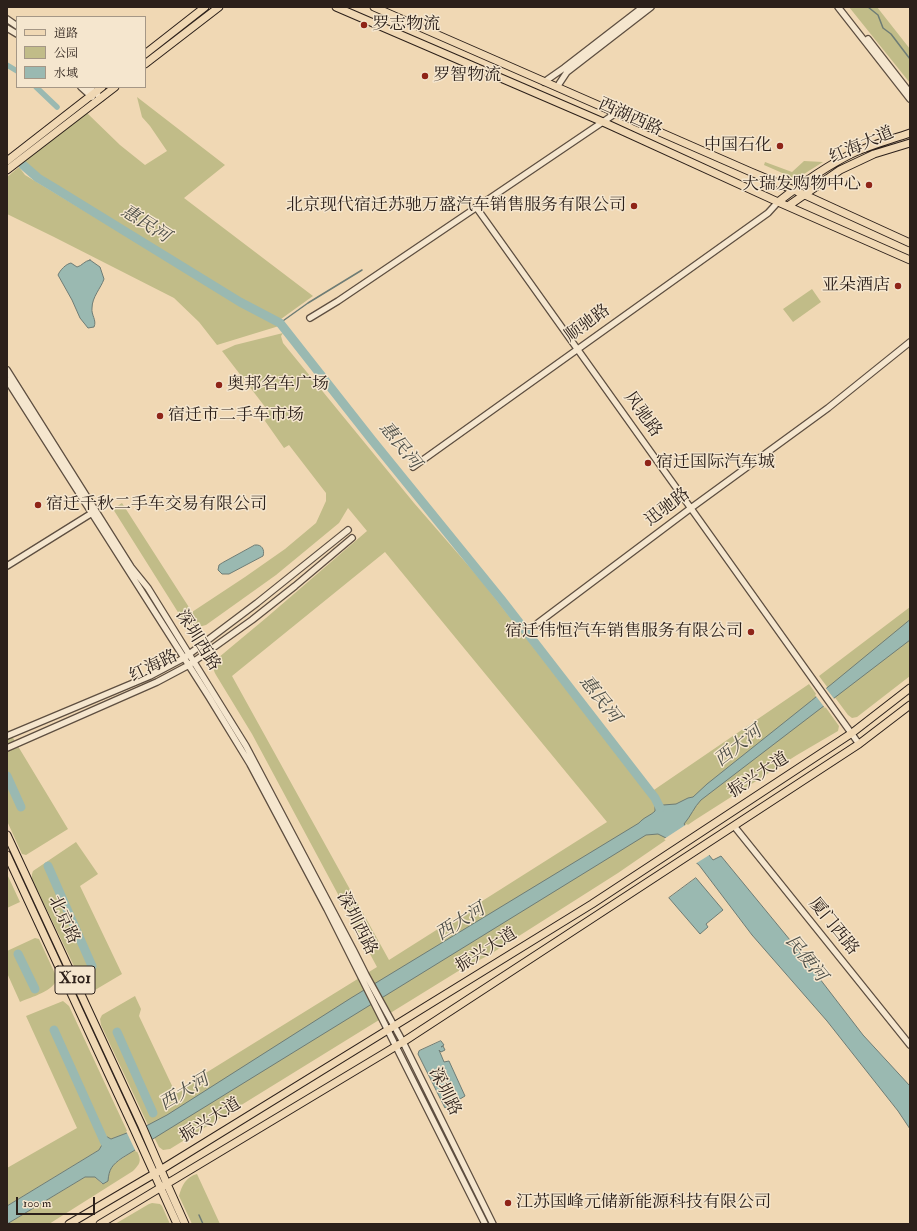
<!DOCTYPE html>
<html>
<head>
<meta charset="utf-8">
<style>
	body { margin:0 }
	#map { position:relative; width:917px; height:1231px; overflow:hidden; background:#f0d8b4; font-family:"IM FELL Double Pica","Noto Serif SC",serif }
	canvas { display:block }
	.frame { position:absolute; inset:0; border:8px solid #2c201a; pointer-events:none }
	.legend { position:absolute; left:16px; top:16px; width:130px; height:72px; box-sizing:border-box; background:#f5e6ce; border:1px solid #a59786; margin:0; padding:5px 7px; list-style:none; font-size:12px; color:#2c201a }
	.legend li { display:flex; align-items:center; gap:8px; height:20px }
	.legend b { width:20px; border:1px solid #a59786 }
	.scale { position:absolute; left:16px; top:1197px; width:79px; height:18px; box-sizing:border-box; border:2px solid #2c201a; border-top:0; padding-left:5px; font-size:12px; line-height:14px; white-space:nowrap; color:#2c201a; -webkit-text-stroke:3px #f5e6ce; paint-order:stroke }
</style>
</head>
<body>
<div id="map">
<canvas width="917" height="1231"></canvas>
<div class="frame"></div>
<ul class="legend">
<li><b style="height:5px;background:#f0d8b4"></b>道路</li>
<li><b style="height:11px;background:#c1bc88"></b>公园</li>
<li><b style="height:11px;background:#9ab9b1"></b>水域</li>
</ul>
<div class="scale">100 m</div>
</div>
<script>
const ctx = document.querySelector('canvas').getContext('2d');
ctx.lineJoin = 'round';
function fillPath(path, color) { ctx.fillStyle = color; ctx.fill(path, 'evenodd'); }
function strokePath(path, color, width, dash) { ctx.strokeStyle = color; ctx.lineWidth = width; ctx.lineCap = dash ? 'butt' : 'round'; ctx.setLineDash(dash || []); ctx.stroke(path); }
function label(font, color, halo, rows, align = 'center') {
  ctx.font = font + ' "IM FELL Double Pica","Noto Serif SC",serif'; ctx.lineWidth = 3; ctx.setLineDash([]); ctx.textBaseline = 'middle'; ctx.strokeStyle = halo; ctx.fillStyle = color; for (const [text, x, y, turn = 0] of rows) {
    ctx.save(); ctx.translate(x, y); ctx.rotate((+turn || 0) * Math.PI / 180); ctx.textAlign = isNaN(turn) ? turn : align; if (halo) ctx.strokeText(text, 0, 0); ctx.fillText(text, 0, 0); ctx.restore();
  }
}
fillPath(new Path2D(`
	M 849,7 L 877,7 L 910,49 L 910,83 Z
	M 137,97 L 225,165 L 184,198 L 313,296 L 281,319 L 277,320 L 235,297 L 52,183 L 25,164 L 24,160 L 86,112 L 120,145 L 145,165 L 167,151 L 150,126 L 142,117 Z
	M 804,161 L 823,162 L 796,179 L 764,165 L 765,162 L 792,172 Z
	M 19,167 L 25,175 L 199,280 L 279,326 L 217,345 L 199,322 L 174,298 L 54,237 L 7,214 L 7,177 Z
	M 812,289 L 821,302 L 793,322 L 783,309 Z
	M 283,333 L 281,336 L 283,343 L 414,503 L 480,579 L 648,794 L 809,684 L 839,726 L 838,731 L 797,755 L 695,820 L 618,873 L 489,955 L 460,970 L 170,1149 L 163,1150 L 159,1147 L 148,1125 L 101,1025 L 100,1019 L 102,1015 L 135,996 L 141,1009 L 139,1016 L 175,1092 L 377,967 L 252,734 L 216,675 C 212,668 213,664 218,658 L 266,618 L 367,531 L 348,508 L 339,523 L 276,575 L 206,625 C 193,629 190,627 181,617 L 113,509 L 122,503 L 192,612 L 245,577 L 285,549 L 316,523 L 326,501 L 326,493 L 289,445 L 284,448 L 265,421 L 269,412 L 222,351 L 235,345 ZM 385,552 L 607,822 L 389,960 L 232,676 Z
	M 910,607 L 910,676 L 857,717 L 852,718 L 848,715 L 819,676 Z
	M 7,728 L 68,829 L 26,855 L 22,854 L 7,821 Z
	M 76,842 L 98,874 L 80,886 L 122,974 L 95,990 L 90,992 L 86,991 L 32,879 L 32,874 L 33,871 Z
	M 7,874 L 20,902 L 7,908 Z
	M 35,938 L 39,939 L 57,978 C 55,991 31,997 20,1002 L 7,973 L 7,951 Z
	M 63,1001 L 69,1006 L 128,1133 L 111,1139 L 100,1133 L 98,1133 L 103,1143 L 99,1150 L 7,1206 L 7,1168 L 77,1128 L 26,1016 Z
	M 136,1149 C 141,1160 142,1162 133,1171 L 49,1224 L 7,1224 L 85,1177 L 95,1177 L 102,1184 L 108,1181 L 108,1171 L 111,1166 Z
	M 197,1174 L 220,1224 L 192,1224 L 179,1196 C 182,1185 186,1177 197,1174 Z
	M 152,1203 L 160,1204 L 162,1206 L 170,1224 L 115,1224 L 149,1204 Z`), '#c1bc88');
const water = new Path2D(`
	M 90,260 L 100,267 L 104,279 C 101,288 92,297 92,308 C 91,315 97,320 94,327 L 88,328 L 80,318 L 72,300 L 58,275 C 60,270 66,264 71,263 L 77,267 C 82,266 84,261 90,260 Z
	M 255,545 C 262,544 265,550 263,556 L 229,574 L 222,574 L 218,570 L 219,565 L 222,563 Z
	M 910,620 L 910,640 L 701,800 C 694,807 691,816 684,824 L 713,860 L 721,856 L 790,940 L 863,1035 L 910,1086 L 910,1129 L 898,1111 L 827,1021 L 752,935 L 699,865 L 666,838 L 658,834 L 646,835 L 122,1158 C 112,1165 109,1169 108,1181 L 103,1184 L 95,1177 L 85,1177 L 7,1224 L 7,1206 L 99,1150 L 103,1143 L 98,1133 L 100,1133 L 111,1139 L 148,1125 L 167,1115 L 351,998 L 639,823 C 644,817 650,816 655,811 L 655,798 L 663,805 L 676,804 L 688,798 L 693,797 L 707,784 L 811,701 Z
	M 696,878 L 723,910 L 706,924 L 708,927 L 700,934 L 669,898 Z
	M 441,1041 L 444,1045 L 441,1047 L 443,1046 L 445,1050 L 441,1052 L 439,1050 L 444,1062 L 449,1061 L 465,1096 L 445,1108 L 418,1054 L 419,1051 Z`);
fillPath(water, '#9ab9b1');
strokePath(water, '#6e7c75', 1);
fillPath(new Path2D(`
	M 825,687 L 835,700 L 825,708 L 815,695 Z
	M 687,824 L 711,854 L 695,864 L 664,839 Z
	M 145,1124 L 153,1141 L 136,1152 L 126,1131 Z`), '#f0d8b4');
strokePath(new Path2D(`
	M 868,7 L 878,15 L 883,28 L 891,34 L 910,59
	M 280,323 L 308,303 L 362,270
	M 199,1215 L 203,1224`), '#6e7c75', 1.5);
strokePath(new Path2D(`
	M 7,65 L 17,71
	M 36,87 L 57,107`), '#9ab9b1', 5.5);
strokePath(new Path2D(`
	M 23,165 L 38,178 L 53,187 L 240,302 L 280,323 L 372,440 L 501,599 L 655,798 L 660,808
	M 7,776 L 21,807
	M 48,866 L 92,966
	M 18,954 L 35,989
	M 54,1030 L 105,1143
	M 117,1032 L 153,1113`), '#9ab9b1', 9);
const minor = new Path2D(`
	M 838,7 L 910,99
	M 7,19 L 17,26
	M 7,28 L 17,34
	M 868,39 L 910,93
	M 544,82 L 564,68 L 643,7
	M 81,87 L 92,97
	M 89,87 L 101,98
	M 557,87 L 567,72 L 651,7
	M 476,207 L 859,744
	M 310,318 L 338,301 L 616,113
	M 7,370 L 131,567 L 148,588 L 246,746 L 354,951 L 366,975 L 361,977
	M 7,380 L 209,697 L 250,764 L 327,909 L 485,1224
	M 413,467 L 768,213 L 778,202
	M 7,566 L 92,513
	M 538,623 L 691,508 L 828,408 L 910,342
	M 7,736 L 150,676 L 184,658 L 257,603 L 348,530
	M 7,748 L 157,682 L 189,665 L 252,620 L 295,586 L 352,538
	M 734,826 L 910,1045
	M 366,975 L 403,1042 L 493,1224`);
const major = new Path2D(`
	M 336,7 L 603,122 L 778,202 L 910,260
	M 374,7 L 751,172 L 794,190 L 910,243
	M 145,54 L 205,7
	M 145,64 L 219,7
	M 7,161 L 102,87
	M 7,170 L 115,87
	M 778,202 C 801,184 825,167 851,154 C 870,145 890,140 910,133
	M 788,206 L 840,170 L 874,154 L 910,143
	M 7,835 L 142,1126 L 167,1184 L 185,1224
	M 7,855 L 134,1129 L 177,1224
	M 69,1224 L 154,1174 L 592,904 L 852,733 L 910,688
	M 100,1224 L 403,1042 L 859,744 L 910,705`);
strokePath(minor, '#5d4e40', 8);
strokePath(major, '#2c201a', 9);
strokePath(minor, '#f5e6ce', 5.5);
strokePath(major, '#f0d8b4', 7);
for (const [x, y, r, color] of [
	[364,25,4,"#8f2418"],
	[425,76,4,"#8f2418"],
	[780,146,4,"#8f2418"],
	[869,185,4,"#8f2418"],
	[634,206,4,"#8f2418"],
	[898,286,4,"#8f2418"],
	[219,385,4,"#8f2418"],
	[160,416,4,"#8f2418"],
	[648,463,4,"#8f2418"],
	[38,505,4,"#8f2418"],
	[751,632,4,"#8f2418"],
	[508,1203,4,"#8f2418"]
]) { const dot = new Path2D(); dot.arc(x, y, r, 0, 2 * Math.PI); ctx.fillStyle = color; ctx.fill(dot); strokePath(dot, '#f5e6ce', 1.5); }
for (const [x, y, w] of [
	[75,980,40]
]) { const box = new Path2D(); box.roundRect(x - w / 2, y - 14, w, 28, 3); ctx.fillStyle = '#f5e6ce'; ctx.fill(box); strokePath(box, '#2c201a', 1); }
label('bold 16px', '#2c201a', null, [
	["X101",75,980]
]);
label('17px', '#2c201a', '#f5e6ce', [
	["罗志物流",372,25],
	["罗智物流",433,76],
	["中国石化",772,146,"right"],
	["大瑞发购物中心",861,185,"right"],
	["北京现代宿迁苏驰万盛汽车销售服务有限公司",626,206,"right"],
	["亚朵酒店",890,286,"right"],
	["奥邦名车广场",227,385],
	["宿迁市二手车市场",168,416],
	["宿迁国际汽车城",656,463],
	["宿迁千秋二手车交易有限公司",46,505],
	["宿迁伟恒汽车销售服务有限公司",743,632,"right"],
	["江苏国峰元储新能源科技有限公司",516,1203]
], 'left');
label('17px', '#2c201a', '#f5e6ce', [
	["西湖西路",630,118,24],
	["红海大道",862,146,-23],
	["顺驰路",588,324,-36],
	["风驰路",642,415,54],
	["迅驰路",668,508,-37],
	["深圳西路",197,641,58],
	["红海路",154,667,-26],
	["振兴大道",759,776,-33],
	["北京路",63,920,65],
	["深圳西路",356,924,63],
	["厦门西路",833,927,51],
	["振兴大道",487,951,-32],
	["深圳路",444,1092,64],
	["振兴大道",211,1121,-32]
]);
label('italic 18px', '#4d4e47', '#f5e6ce', [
	["惠民河",145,225,32],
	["惠民河",399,446,51],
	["惠民河",599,700,52],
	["西大河",739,747,-38],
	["西大河",461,923,-32],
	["民便河",805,959,51],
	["西大河",185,1093,-31]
]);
</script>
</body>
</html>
